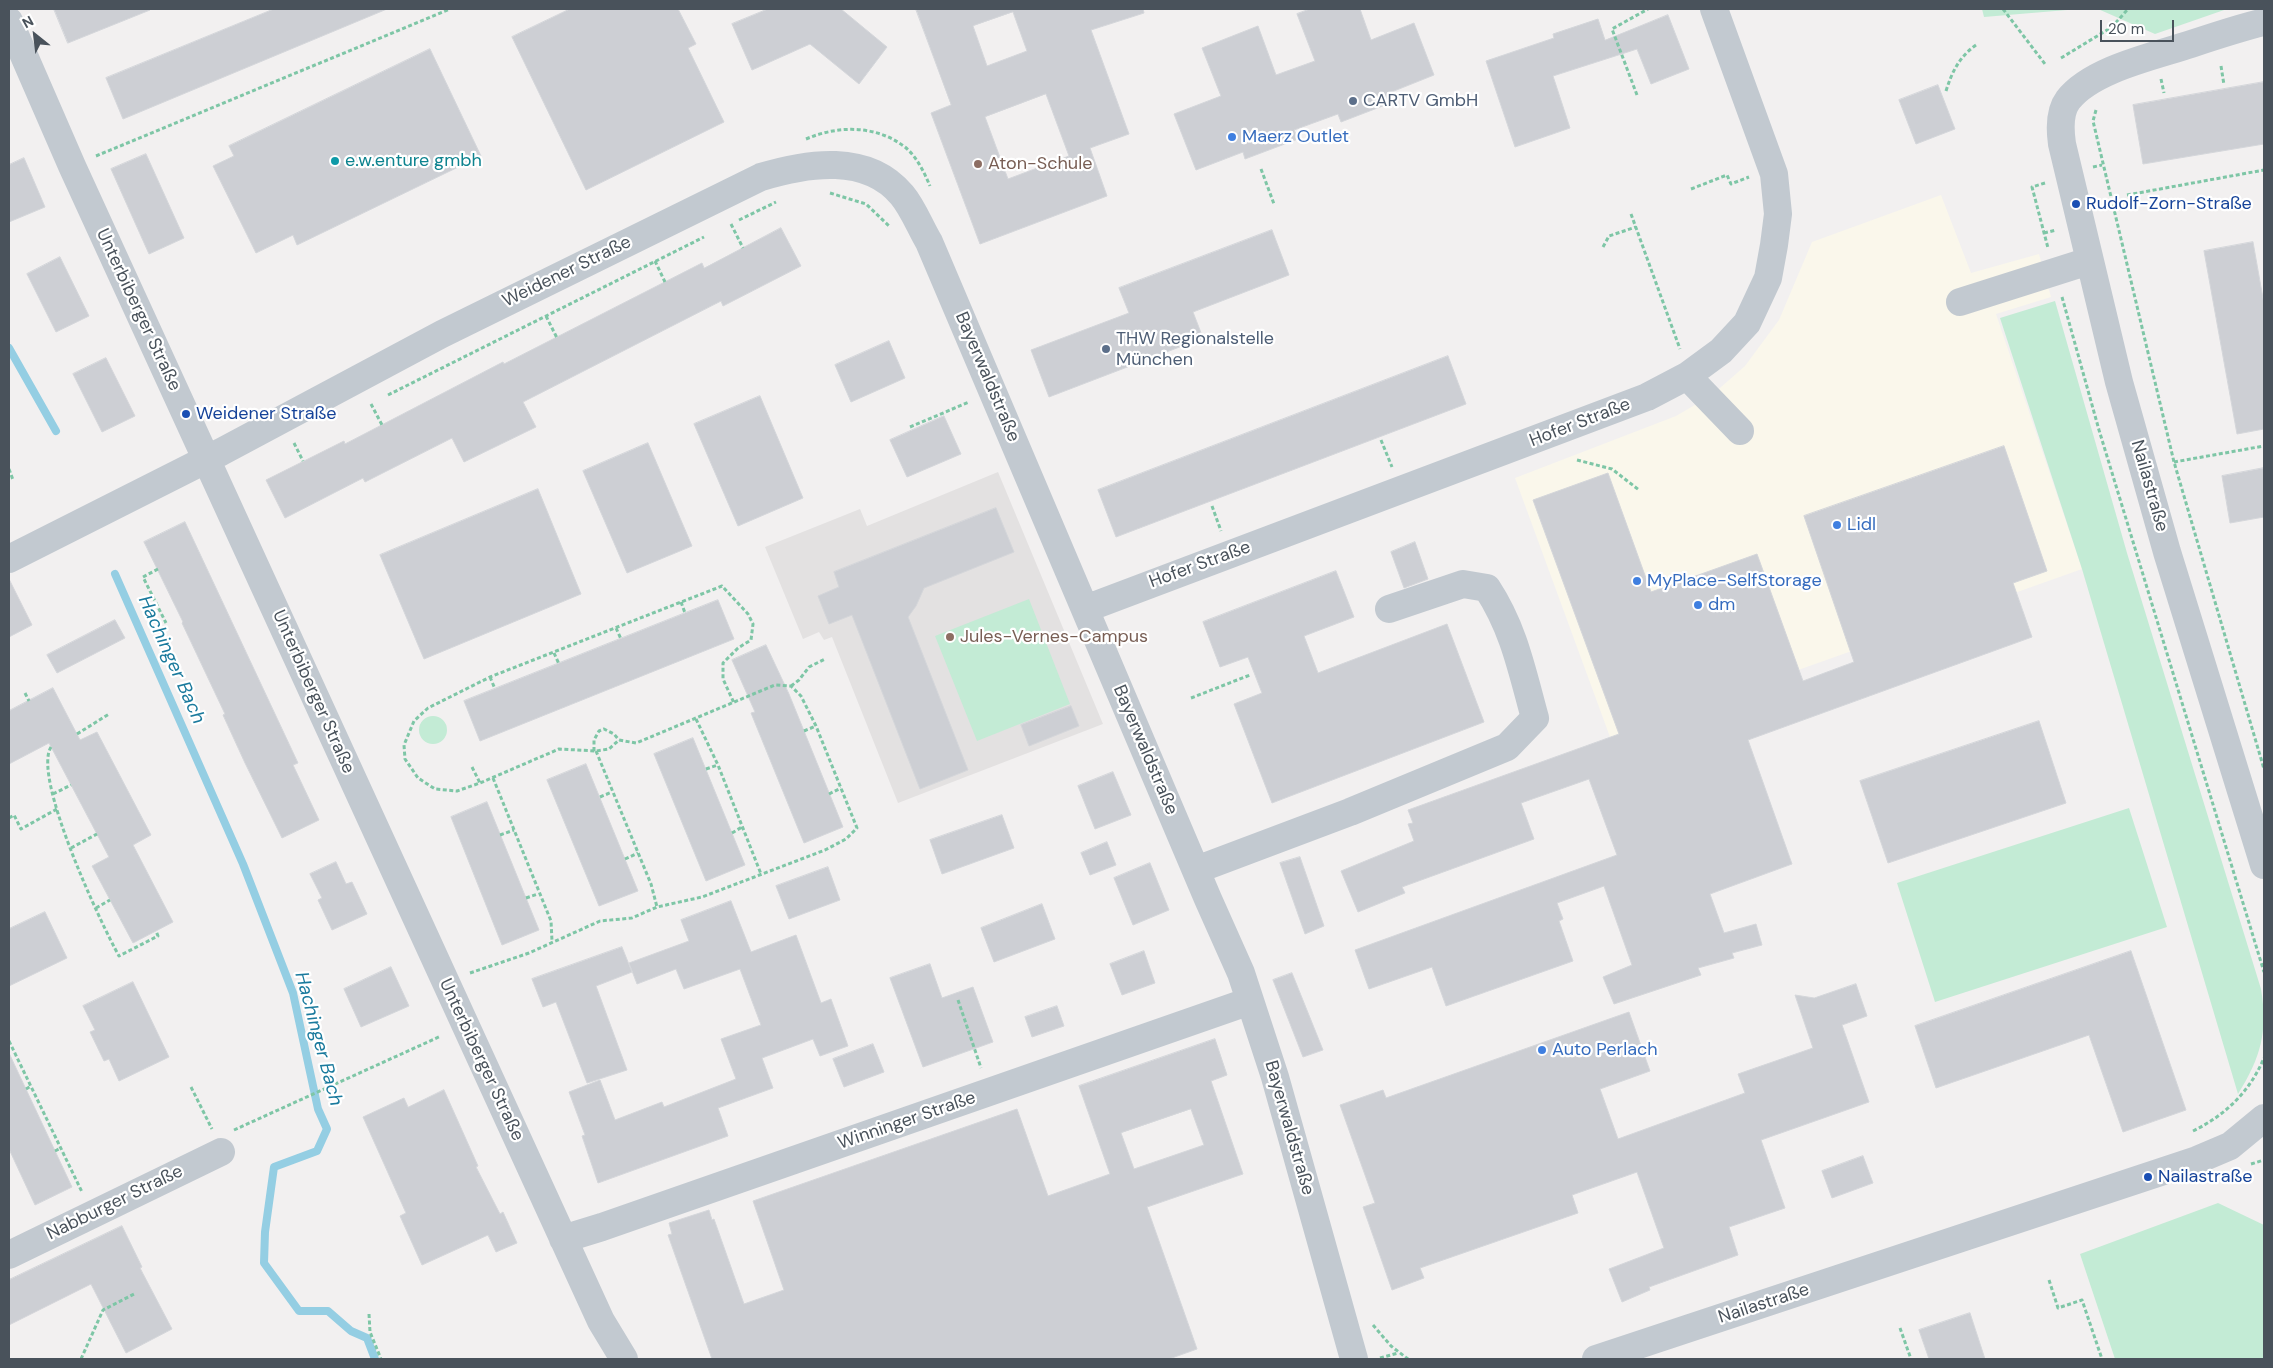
<!DOCTYPE html>
<html>
<head>
<meta charset="utf-8">
<style>
	body { margin:0 }
	#map { position:relative; width:2273px; height:1368px; overflow:hidden; background:#f2f0f0; font-family:"DM Sans",sans-serif }
	canvas { display:block }
	.frame { position:absolute; inset:0; border:10px solid #49525b; pointer-events:none }
	.north { position:absolute; left:10px; top:10px; width:50px; height:50px; -webkit-text-stroke:4px #fff; paint-order:stroke; rotate:331deg; font-size:14px; font-weight:700; line-height:20px; text-align:center; color:#49525b }
	.north::after { content:''; display:block; margin:auto; width:18px; height:22px; background:#49525b; clip-path:polygon(50% 0,100% 100%,50% 72%,0 100%) }
	.scale { position:absolute; left:2100px; top:20px; width:74px; height:22px; box-sizing:border-box; border:2px solid #49525b; border-top:0; padding-left:6px; font-size:15px; line-height:18px; white-space:nowrap; color:#49525b; -webkit-text-stroke:4px #fff; paint-order:stroke }
</style>
</head>
<body>
<div id="map">
<canvas width="2273" height="1368"></canvas>
<div class="frame"></div>
<div class="north">N</div>
<div class="scale">20 m</div>
</div>
<script>
const ctx = document.querySelector('canvas').getContext('2d');
ctx.lineJoin = 'round';
function fillPath(path, color) { ctx.fillStyle = color; ctx.fill(path, 'evenodd'); }
function strokePath(path, color, width, dash) { ctx.strokeStyle = color; ctx.lineWidth = width; ctx.lineCap = dash ? 'butt' : 'round'; ctx.setLineDash(dash || []); ctx.stroke(path); }
function label(font, color, halo, rows, align = 'center') {
  ctx.font = font + ' "DM Sans",sans-serif'; ctx.lineWidth = 4.5; ctx.setLineDash([]); ctx.textBaseline = 'middle'; ctx.strokeStyle = halo; ctx.fillStyle = color; for (const [text, x, y, turn = 0] of rows) {
    ctx.save(); ctx.translate(x, y); ctx.rotate((+turn || 0) * Math.PI / 180); ctx.textAlign = isNaN(turn) ? turn : align; if (halo) ctx.strokeText(text, 0, 0); ctx.fillText(text, 0, 0); ctx.restore();
  }
}
fillPath(new Path2D(`
	M 1941,195 L 1971,273 L 2039,254 L 2051,297 L 1996,314 L 2082,569 L 1610,737 L 1515,478 L 1676,416 L 1712,395 L 1745,366 L 1779,320 L 1812,242 Z`), '#faf7eb');
fillPath(new Path2D(`
	M 998,472 L 1103,724 L 898,803 L 832,637 L 824,640 L 819,632 L 803,639 L 765,547 L 860,509 L 867,526 Z`), '#e3e1e1');
fillPath(new Path2D(`
	M 1982,9 L 2079,9 L 1984,17 Z
	M 2098,9 L 2227,9 L 2155,34 Z
	M 2055,301 L 2127,553 L 2261,989 C 2268,1032 2261,1057 2238,1094 L 2082,569 L 2000,318 Z
	M 1029,599 L 1070,704 L 977,741 L 935,636 Z
	M419 730a14 14 0 1 1 28 0a14 14 0 1 1-28 0Z
	M 2129,808 L 2167,927 L 1935,1002 L 1897,883 Z
	M 2218,1203 L 2264,1225 L 2264,1359 L 2115,1359 L 2080,1254 Z`), '#c3ebd5');
strokePath(new Path2D(`
	M 9,348 L 56,431
	M 115,574 L 243,864 L 293,993 L 318,1109 L 327,1129 L 317,1151 L 274,1167 L 265,1232 L 264,1263 L 299,1311 L 328,1311 L 351,1331 L 367,1338 L 375,1359`), '#94cee3', 8);
const building = new Path2D(`
	M 54,9 L 150,9 L 150,10 L 68,43 Z
	M 274,9 L 387,9 L 123,119 L 106,78 Z
	M 570,9 L 678,9 L 696,44 L 688,48 L 724,122 L 586,190 L 512,37 Z
	M 768,9 L 841,9 L 887,47 L 859,84 L 810,44 L 752,70 L 732,24 Z
	M 916,9 L 1143,9 L 1144,13 L 1091,30 L 1129,134 L 1090,148 L 1107,196 L 980,244 L 931,113 L 951,105 ZM 1013,12 L 1027,51 L 987,66 L 973,26 ZM 1046,94 L 1069,156 L 1008,179 L 985,117 Z
	M 1310,9 L 1360,9 L 1371,40 L 1414,23 L 1434,75 L 1389,93 L 1393,102 L 1341,122 L 1338,114 L 1294,130 L 1298,139 L 1245,159 L 1243,152 L 1196,170 L 1174,114 L 1221,96 L 1202,48 L 1258,26 L 1276,75 L 1315,61 L 1297,14 Z
	M 1668,15 L 1689,69 L 1651,84 L 1637,49 L 1553,76 L 1570,128 L 1515,147 L 1486,61 L 1554,38 L 1553,34 L 1598,19 L 1605,40 Z
	M 430,49 L 481,156 L 297,245 L 293,235 L 256,253 L 213,166 L 234,156 L 229,146 Z
	M 2264,82 L 2264,144 L 2143,164 L 2133,105 Z
	M 1938,85 L 1955,129 L 1916,144 L 1899,100 Z
	M 146,154 L 184,238 L 149,254 L 111,169 Z
	M 24,158 L 45,207 L 9,222 L 9,165 Z
	M 781,228 L 801,266 L 723,306 L 721,301 L 523,402 L 536,427 L 464,462 L 452,438 L 365,482 L 363,478 L 285,518 L 266,480 L 344,441 L 345,444 L 503,362 L 504,364 L 702,263 L 704,268 Z
	M 1272,230 L 1289,275 L 1193,312 L 1203,338 L 1049,397 L 1031,350 L 1129,313 L 1119,288 Z
	M 2253,242 L 2264,304 L 2264,429 L 2237,434 L 2204,251 Z
	M 60,257 L 89,316 L 56,332 L 27,274 Z
	M 889,341 L 905,378 L 851,402 L 835,365 Z
	M 1448,356 L 1466,404 L 1116,537 L 1098,490 Z
	M 106,358 L 135,416 L 102,432 L 73,374 Z
	M 760,396 L 803,498 L 738,526 L 694,424 Z
	M 944,416 L 961,454 L 907,477 L 890,440 Z
	M 648,443 L 692,546 L 627,573 L 583,471 Z
	M 2004,446 L 2047,571 L 2013,583 L 2032,637 L 1748,740 L 1792,864 L 1710,894 L 1724,933 L 1756,924 L 1762,945 L 1732,953 L 1734,958 L 1698,968 L 1701,975 L 1614,1004 L 1603,977 L 1632,965 L 1604,886 L 1557,903 L 1563,919 L 1559,921 L 1573,961 L 1446,1006 L 1432,967 L 1369,989 L 1355,950 L 1617,855 L 1589,779 L 1521,803 L 1534,839 L 1402,887 L 1405,893 L 1358,912 L 1341,871 L 1414,841 L 1408,824 L 1413,823 L 1408,810 L 1619,734 L 1533,500 L 1608,473 L 1651,592 L 1757,554 L 1803,681 L 1854,662 L 1804,516 Z
	M 2264,468 L 2264,517 L 2230,523 L 2222,476 Z
	M 538,489 L 581,594 L 424,659 L 380,555 Z
	M 996,508 L 1014,552 L 924,588 L 916,606 L 908,617 L 968,770 L 920,789 L 852,615 L 829,624 L 818,596 L 839,587 L 834,572 Z
	M 185,522 L 298,763 L 293,765 L 319,820 L 282,838 L 245,763 L 223,715 L 225,714 L 182,623 L 183,622 L 144,542 Z
	M 1415,542 L 1428,579 L 1404,588 L 1391,552 Z
	M 1336,571 L 1354,617 L 1304,636 L 1318,673 L 1447,624 L 1484,722 L 1272,803 L 1234,704 L 1262,693 L 1248,657 L 1220,667 L 1203,622 Z
	M 9,579 L 32,625 L 9,637 Z
	M 718,600 L 734,639 L 480,741 L 464,701 Z
	M 115,620 L 125,638 L 57,673 L 47,655 Z
	M 766,645 L 789,694 L 843,827 L 804,843 L 751,713 L 755,712 L 732,660 Z
	M 53,688 L 80,740 L 97,732 L 151,835 L 133,845 L 173,922 L 133,943 L 92,866 L 109,857 L 49,743 L 9,764 L 9,711 Z
	M 1071,706 L 1079,726 L 1029,746 L 1021,725 Z
	M 2039,721 L 2066,803 L 1888,863 L 1860,781 Z
	M 693,738 L 745,865 L 706,881 L 654,754 Z
	M 586,764 L 638,891 L 599,906 L 547,780 Z
	M 1113,772 L 1131,815 L 1095,829 L 1078,786 Z
	M 487,802 L 539,930 L 502,945 L 451,817 Z
	M 1002,815 L 1014,848 L 942,874 L 930,840 Z
	M 1107,842 L 1116,865 L 1090,875 L 1081,853 Z
	M 1300,857 L 1324,926 L 1305,934 L 1280,863 Z
	M 336,862 L 346,884 L 352,882 L 367,914 L 332,930 L 318,900 L 322,898 L 310,874 Z
	M 1150,863 L 1169,910 L 1133,925 L 1114,878 Z
	M 828,867 L 840,900 L 789,919 L 776,886 Z
	M 731,901 L 751,952 L 796,935 L 821,1003 L 831,999 L 848,1046 L 820,1056 L 813,1039 L 762,1058 L 773,1088 L 718,1108 L 728,1136 L 598,1183 L 582,1136 L 585,1135 L 569,1092 L 600,1080 L 615,1120 L 662,1102 L 664,1107 L 736,1079 L 721,1039 L 761,1025 L 740,969 L 684,989 L 676,969 L 637,984 L 629,963 L 689,941 L 681,920 Z
	M 1042,904 L 1055,939 L 994,962 L 981,928 Z
	M 45,912 L 67,958 L 9,986 L 9,929 Z
	M 622,947 L 632,972 L 596,986 L 627,1070 L 587,1083 L 556,1002 L 543,1007 L 532,979 Z
	M 1144,951 L 1155,983 L 1122,995 L 1110,964 Z
	M 2131,951 L 2186,1110 L 2123,1132 L 2089,1035 L 1936,1088 L 1915,1026 Z
	M 930,964 L 942,998 L 973,987 L 993,1042 L 923,1067 L 890,978 Z
	M 391,967 L 409,1006 L 361,1027 L 344,989 Z
	M 1292,973 L 1323,1050 L 1303,1057 L 1273,980 Z
	M 133,982 L 169,1057 L 119,1081 L 109,1059 L 104,1061 L 90,1032 L 95,1030 L 83,1006 Z
	M 1856,984 L 1867,1016 L 1842,1025 L 1869,1102 L 1761,1140 L 1785,1208 L 1729,1227 L 1738,1255 L 1649,1287 L 1650,1290 L 1622,1302 L 1609,1269 L 1664,1248 L 1637,1172 L 1572,1195 L 1578,1213 L 1420,1268 L 1424,1278 L 1392,1290 L 1363,1207 L 1375,1203 L 1340,1105 L 1383,1090 L 1386,1098 L 1629,1012 L 1650,1071 L 1600,1089 L 1618,1139 L 1745,1093 L 1738,1074 L 1813,1048 L 1795,995 L 1814,998 Z
	M 1057,1006 L 1064,1026 L 1032,1037 L 1025,1017 Z
	M 1215,1039 L 1227,1075 L 1211,1081 L 1243,1174 L 1147,1207 L 1197,1349 L 1169,1359 L 712,1359 L 668,1235 L 672,1234 L 669,1223 L 709,1210 L 712,1220 L 714,1219 L 744,1304 L 784,1290 L 753,1201 L 1017,1109 L 1048,1196 L 1110,1174 L 1079,1086 ZM 1191,1109 L 1204,1145 L 1134,1169 L 1121,1133 Z
	M 873,1044 L 884,1072 L 844,1087 L 833,1059 Z
	M 9,1053 L 72,1187 L 35,1205 L 9,1149 Z
	M 444,1090 L 478,1166 L 476,1167 L 500,1214 L 503,1212 L 517,1243 L 496,1252 L 488,1235 L 422,1265 L 400,1216 L 406,1213 L 363,1117 L 404,1098 L 408,1107 Z
	M 1863,1156 L 1873,1183 L 1832,1198 L 1822,1171 Z
	M 122,1226 L 142,1267 L 140,1268 L 172,1329 L 126,1353 L 91,1284 L 9,1325 L 9,1280 Z
	M 1970,1313 L 1985,1359 L 1929,1359 L 1919,1330 Z`);
fillPath(building, '#cdcfd4');
strokePath(building, '#d4d6da', 1);
strokePath(new Path2D(`
	M 2003,9 L 2045,64
	M 2061,58 L 2112,27 L 2128,9
	M 2221,66 L 2224,85
	M 2161,79 L 2164,93
	M 1946,91 C 1952,72 1959,57 1976,45
	M 1637,95 L 1612,29 L 1648,9
	M 2096,110 L 2093,121 L 2174,462 L 2264,769
	M 806,139 C 839,125 876,125 905,147 C 917,157 924,172 930,186
	M 96,156 L 450,9
	M 2093,167 L 2102,165
	M 1261,169 L 1274,204
	M 2045,183 L 2032,187 L 2048,248
	M 1691,189 L 1727,175 L 1731,184 L 1749,177
	M 830,193 L 866,204 L 889,226
	M 2127,195 L 2264,170
	M 1631,214 L 1680,349
	M 739,220 L 776,202
	M 731,224 L 743,248
	M 2044,233 L 2056,230
	M 1603,247 L 1609,236 L 1636,227
	M 655,261 L 665,282
	M 2062,297 L 2099,430 L 2264,972
	M 546,316 L 557,338
	M 388,395 L 704,237
	M 371,404 L 382,425
	M 910,427 L 969,402
	M 1381,440 L 1392,467
	M 294,443 L 303,461
	M 1577,460 L 1612,469 L 1639,490
	M 2174,462 L 2264,446
	M 9,469 L 13,480
	M 1212,506 L 1221,531
	M 158,569 L 143,577 L 166,623
	M 681,602 L 685,613
	M 616,628 L 621,639
	M 554,653 L 559,664
	M 490,677 L 495,689
	M 791,686 L 799,680 L 809,667 L 825,659
	M 25,693 L 29,701
	M 1191,698 L 1250,675
	M 696,719 L 718,765 L 761,874
	M 804,731 L 816,726
	M 77,734 L 109,714
	M 51,747 C 32,777 101,924 119,956 L 158,936 L 156,931
	M 594,751 L 594,740 L 599,731 L 604,729 L 614,734 L 619,740
	M 596,751 L 651,884 L 657,907
	M 472,767 L 480,783
	M 706,769 L 718,765
	M 493,778 L 551,921 L 552,941
	M 53,794 L 71,785
	M 829,794 L 841,788
	M 600,797 L 612,792
	M 9,818 L 14,815 L 21,829 L 57,809
	M 732,833 L 742,827
	M 500,835 L 514,830
	M 71,848 L 97,834
	M 625,859 L 638,853
	M 526,898 L 538,894
	M 96,908 L 110,900
	M 470,973 L 529,953 L 600,921 L 632,918 L 657,907 L 702,897 L 825,850 L 846,839 L 857,828 L 816,726 L 801,696 L 791,686 L 775,685 L 636,743 L 619,740 L 609,749 L 596,751 L 559,749 L 480,783 L 457,791 L 435,789 L 418,778 L 405,759 L 404,745 L 414,721 L 428,708 L 490,677 L 722,586 L 748,614 L 753,624 L 751,640 L 738,648 L 723,663 L 723,679 L 734,703
	M 958,1000 L 981,1068
	M 9,1041 L 82,1192
	M 191,1087 L 212,1129
	M 26,1089 L 31,1086
	M 234,1130 L 441,1036
	M 2193,1131 C 2226,1115 2250,1091 2264,1058
	M 55,1151 L 61,1148
	M 2251,1164 L 2264,1160
	M 2049,1280 L 2058,1308 L 2082,1300 L 2102,1359
	M 369,1314 L 370,1332 L 381,1359
	M 1373,1325 L 1391,1346 L 1408,1359
	M 1900,1328 L 1911,1359
	M 1380,1358 L 1398,1353
	M 81,1359 L 103,1310 L 136,1293`), '#7ec6a6', 3, [4, 2.5]);
strokePath(new Path2D(`
	M 9,21 L 72,166 L 601,1321 L 624,1359
	M 2264,22 C 2239,28 2215,36 2191,44 C 2155,56 2092,69 2068,100 C 2059,112 2060,130 2062,144 L 2119,382 L 2167,552 L 2264,865
	M 1960,302 L 2089,261
	M 1687,376 L 1740,431
	M 9,559 L 221,452 L 442,334 L 761,177 C 807,163 867,153 902,195 C 913,208 920,227 929,242 L 1208,899 L 1241,973 L 1275,1077 L 1354,1359
	M 1085,609 L 1647,397 L 1687,376 L 1721,351 L 1747,323 L 1768,278 L 1774,245 L 1778,214 L 1774,174 L 1714,9
	M 1196,870 L 1350,812 L 1507,747 L 1535,718 C 1522,671 1514,629 1487,588 L 1463,584 L 1389,609
	M 563,1239 L 602,1227 L 1250,1001
	M 9,1255 L 221,1152
	M 1596,1359 L 2197,1160 L 2230,1146 L 2264,1118`), '#c2c9d0', 28);
for (const [x, y, r, color] of [
	[1353,101,5,"#5c6f8a"],
	[1232,137,5,"#3f7fe0"],
	[335,161,5,"#0f9aa8"],
	[978,164,5,"#8d6e63"],
	[2076,204,5,"#1a4fb4"],
	[1106,349,5,"#5c6f8a"],
	[186,414,5,"#1a4fb4"],
	[1837,525,5,"#3f7fe0"],
	[1637,581,5,"#3f7fe0"],
	[1698,605,5,"#3f7fe0"],
	[950,637,5,"#8d6e63"],
	[1542,1050,5,"#3f7fe0"],
	[2148,1177,5,"#1a4fb4"]
]) { const dot = new Path2D(); dot.arc(x, y, r, 0, 2 * Math.PI); ctx.fillStyle = color; ctx.fill(dot); strokePath(dot, '#fff', 2); }
label('18px', '#4e5e75', '#fff', [
	["CARTV GmbH",1363,101],
	["THW Regionalstelle",1116,339],
	["München",1116,360]
], 'left');
label('18px', '#366cbe', '#fff', [
	["Maerz Outlet",1242,137],
	["Lidl",1847,525],
	["MyPlace-SelfStorage",1647,581],
	["dm",1708,605],
	["Auto Perlach",1552,1050]
], 'left');
label('18px', '#0d838f', '#fff', [
	["e.w.enture gmbh",345,161]
], 'left');
label('18px', '#785e54', '#fff', [
	["Aton-Schule",988,164],
	["Jules-Vernes-Campus",960,637]
], 'left');
label('18px', '#164399', '#fff', [
	["Rudolf-Zorn-Straße",2086,204],
	["Weidener Straße",196,414],
	["Nailastraße",2158,1177]
], 'left');
label('18px', '#49525b', '#fff', [
	["Weidener Straße",567,272,-26],
	["Unterbiberger Straße",138,310,65],
	["Bayerwaldstraße",987,377,67],
	["Hofer Straße",1580,423,-21],
	["Nailastraße",2149,486,74],
	["Hofer Straße",1200,565,-20],
	["Unterbiberger Straße",313,692,66],
	["Bayerwaldstraße",1145,750,67],
	["Unterbiberger Straße",481,1060,65],
	["Winninger Straße",907,1121,-19],
	["Bayerwaldstraße",1289,1128,74],
	["Nabburger Straße",115,1203,-26],
	["Nailastraße",1764,1304,-18]
]);
label('italic 19px', '#1a7a9d', '#fff', [
	["Hachinger Bach",171,660,66],
	["Hachinger Bach",318,1039,75]
]);
</script>
</body>
</html>
